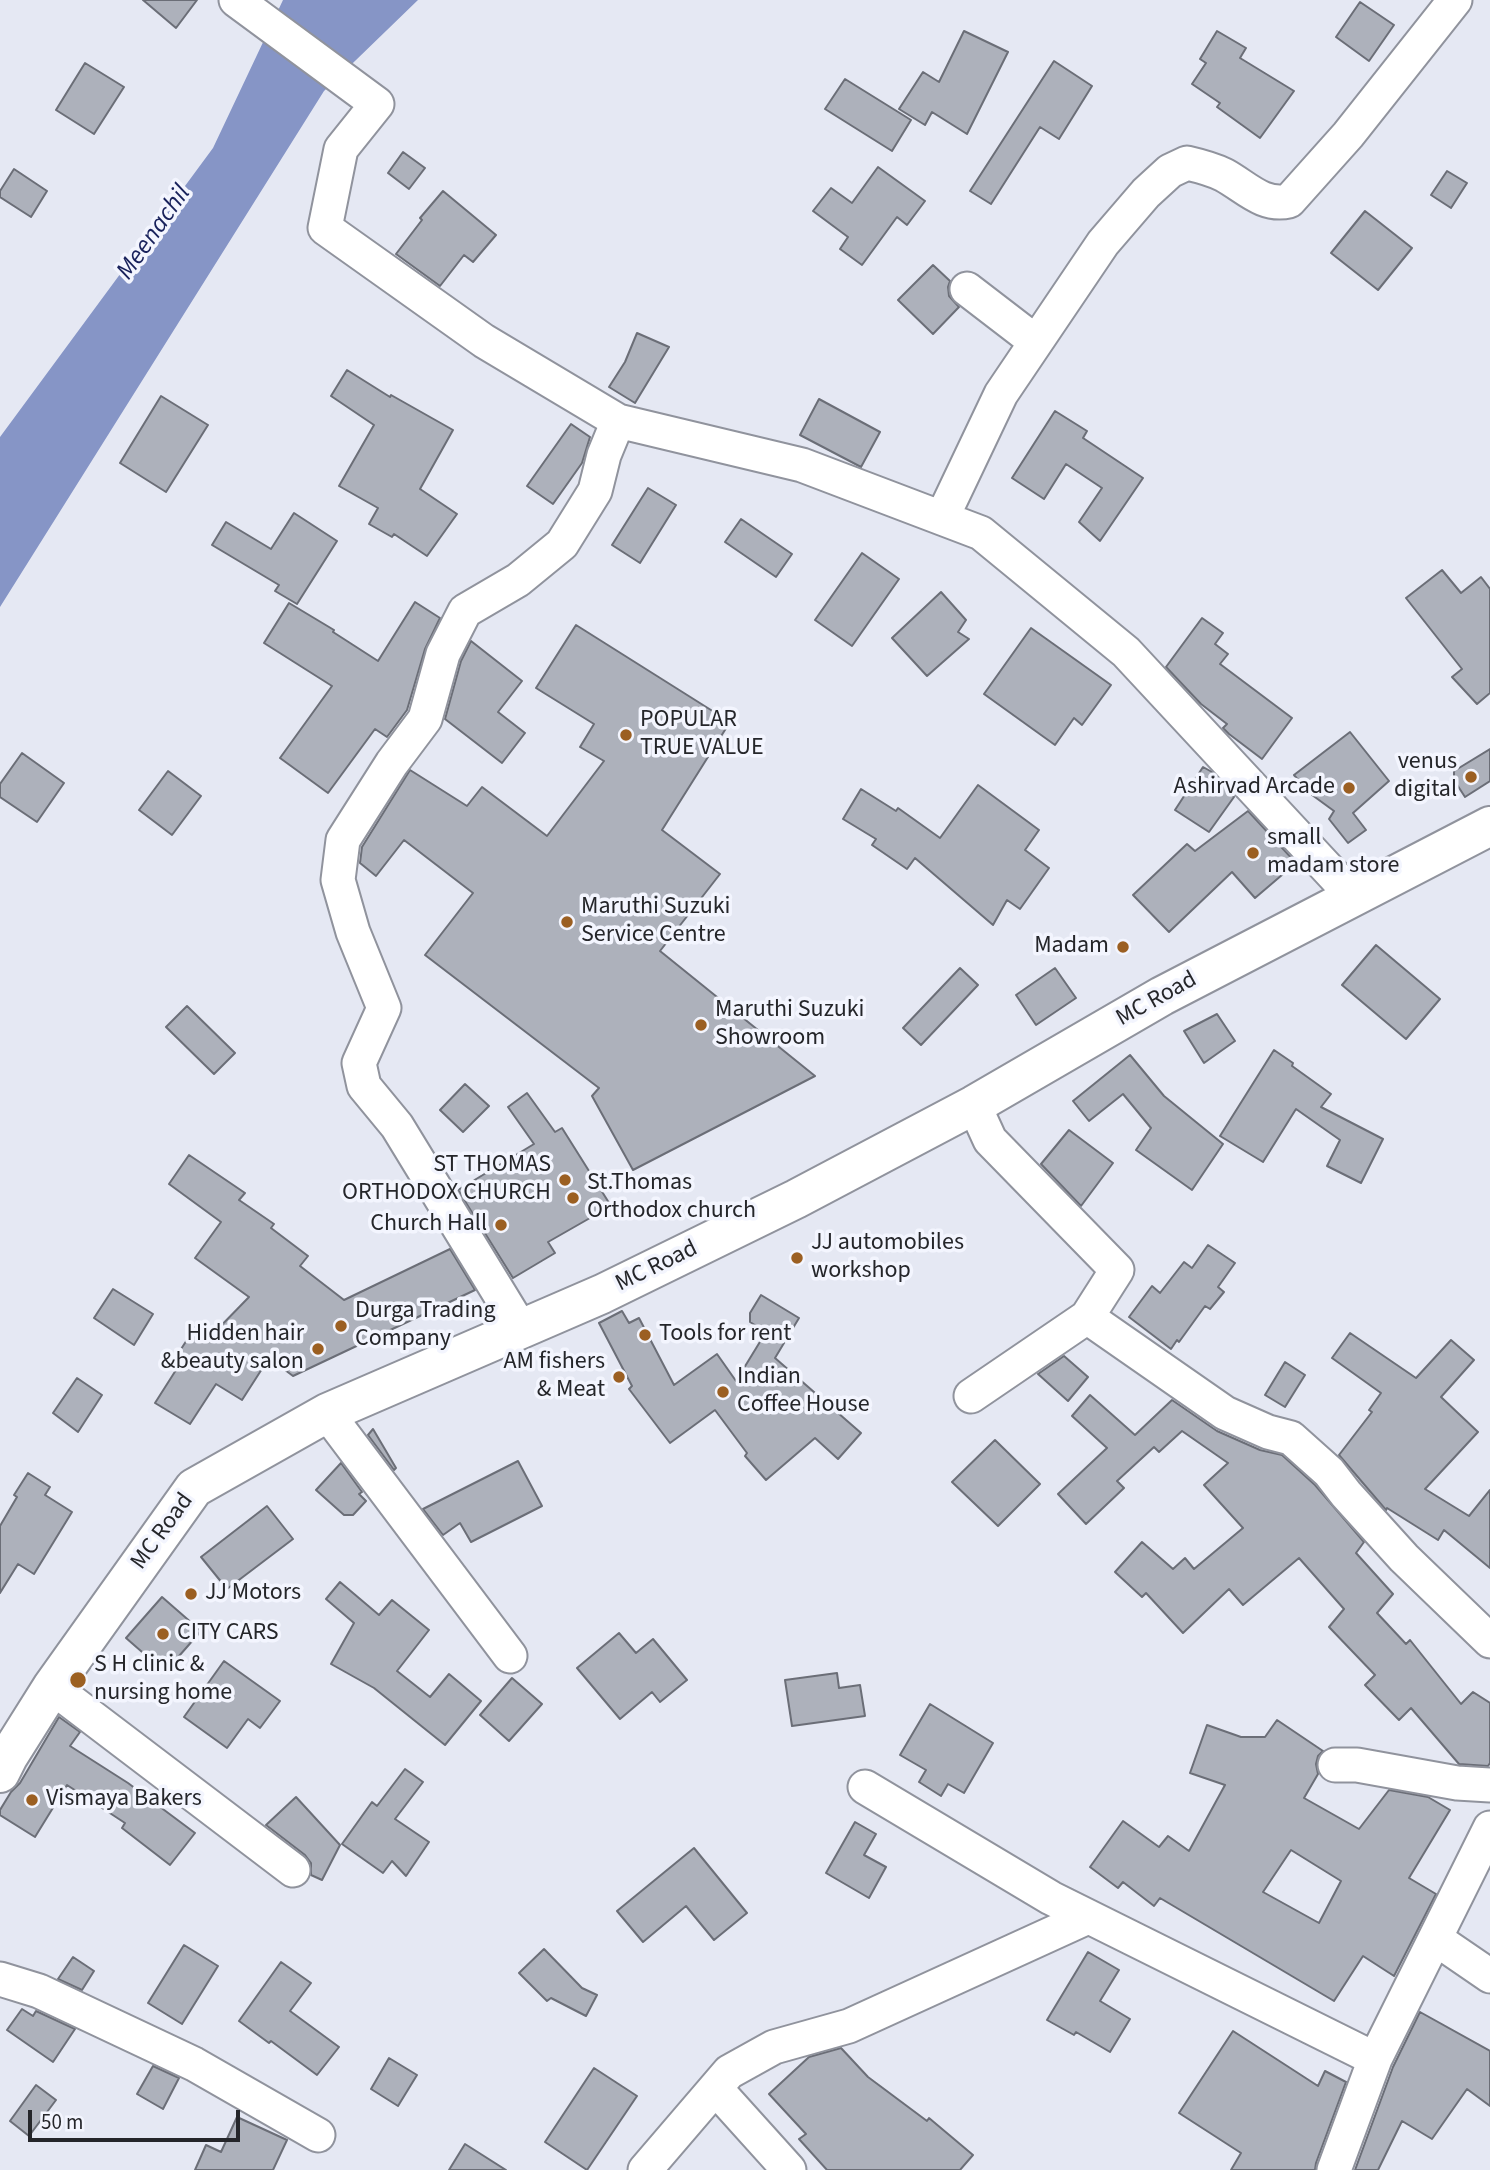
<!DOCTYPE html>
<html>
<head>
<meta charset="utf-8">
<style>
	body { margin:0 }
	#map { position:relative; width:1490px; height:2170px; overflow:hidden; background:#e5e8f3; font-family:"Source Sans 3",sans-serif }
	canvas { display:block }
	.scale { position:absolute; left:28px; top:2110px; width:212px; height:32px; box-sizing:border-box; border:4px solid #25262a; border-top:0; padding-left:9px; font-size:21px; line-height:24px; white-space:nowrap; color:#25262a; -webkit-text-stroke:5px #f3f5fe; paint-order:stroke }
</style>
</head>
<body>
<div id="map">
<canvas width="1490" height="2170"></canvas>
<div class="scale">50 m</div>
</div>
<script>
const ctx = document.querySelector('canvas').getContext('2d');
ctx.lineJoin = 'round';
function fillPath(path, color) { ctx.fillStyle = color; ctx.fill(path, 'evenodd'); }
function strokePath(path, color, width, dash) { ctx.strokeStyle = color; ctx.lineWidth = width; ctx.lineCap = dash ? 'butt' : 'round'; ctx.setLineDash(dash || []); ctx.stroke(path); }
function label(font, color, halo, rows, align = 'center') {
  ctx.font = font + ' "Source Sans 3",sans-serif'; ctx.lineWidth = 7; ctx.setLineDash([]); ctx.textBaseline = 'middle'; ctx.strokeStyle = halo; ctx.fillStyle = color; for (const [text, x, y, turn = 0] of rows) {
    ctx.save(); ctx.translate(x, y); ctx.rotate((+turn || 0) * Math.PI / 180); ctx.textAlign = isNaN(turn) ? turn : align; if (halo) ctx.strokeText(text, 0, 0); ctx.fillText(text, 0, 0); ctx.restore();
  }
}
fillPath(new Path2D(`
	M 283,0 L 418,0 L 324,91 L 0,607 L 0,437 L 213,148 Z`), '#8695c6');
const building = new Path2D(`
	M 143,0 L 197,0 L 176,28 Z
	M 1360,2 L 1394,25 L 1369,61 L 1336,37 Z
	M 964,31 L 1008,52 L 967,134 L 932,112 L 925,125 L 899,109 L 923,72 L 939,82 Z
	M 1217,31 L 1246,48 L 1240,58 L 1294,91 L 1260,138 L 1217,107 L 1220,103 L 1192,84 L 1206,63 L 1200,59 Z
	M 1054,61 L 1092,86 L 1059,139 L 1040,127 L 991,204 L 970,191 Z
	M 85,63 L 124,87 L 94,134 L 56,110 Z
	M 845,79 L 911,120 L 892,151 L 825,109 Z
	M 403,152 L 425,168 L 409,189 L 388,173 Z
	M 878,167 L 925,201 L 907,225 L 897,217 L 862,265 L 840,249 L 848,237 L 813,211 L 831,188 L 852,203 Z
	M 14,169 L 47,191 L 31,217 L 0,197 L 0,191 Z
	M 1447,171 L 1467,183 L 1451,208 L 1431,195 Z
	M 443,191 L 496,235 L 473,262 L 464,255 L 440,286 L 396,254 L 422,220 L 420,218 Z
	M 1365,211 L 1412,248 L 1378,290 L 1331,253 Z
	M 933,265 L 950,281 L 948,287 L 949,296 L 959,307 L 933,334 L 898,300 Z
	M 637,333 L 669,347 L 635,403 L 609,387 L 625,362 Z
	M 347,370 L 390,397 L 391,395 L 453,430 L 420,489 L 457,514 L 427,556 L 394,534 L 392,537 L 369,524 L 378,508 L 339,486 L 374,425 L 331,396 Z
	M 161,396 L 208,425 L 166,492 L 120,463 Z
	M 819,399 L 880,432 L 861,467 L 800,435 Z
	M 1055,411 L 1087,431 L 1083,438 L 1143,478 L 1100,541 L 1079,522 L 1102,488 L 1066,464 L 1044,499 L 1012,478 Z
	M 571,424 L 590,437 L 582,463 L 553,504 L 527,486 Z
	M 648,488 L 676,505 L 640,563 L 612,545 Z
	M 294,513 L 337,541 L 297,604 L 275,591 L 279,585 L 212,545 L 226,522 L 271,549 Z
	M 741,519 L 792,554 L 776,577 L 725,542 Z
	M 862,553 L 899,579 L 852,646 L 815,620 Z
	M 1442,570 L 1461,593 L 1481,577 L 1490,589 L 1490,693 L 1477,704 L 1452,677 L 1462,669 L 1406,598 Z
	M 941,592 L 966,620 L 958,632 L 969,639 L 927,676 L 892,638 Z
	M 415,602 L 440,618 L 425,649 L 407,710 L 387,737 L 375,729 L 328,793 L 280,758 L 332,686 L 264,643 L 289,603 L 334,630 L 333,632 L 378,661 Z
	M 1202,618 L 1223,633 L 1215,644 L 1228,654 L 1220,664 L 1292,718 L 1262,759 L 1229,734 L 1223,728 L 1227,724 L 1201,704 L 1166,667 Z
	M 576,625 L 730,722 L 662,830 L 720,874 L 660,951 L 815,1076 L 633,1170 L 592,1096 L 599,1088 L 425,955 L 473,893 L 404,840 L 376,876 L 360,863 L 362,847 L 410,770 L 467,806 L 482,787 L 547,836 L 604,761 L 580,747 L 594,724 L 536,688 Z
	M 1031,628 L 1111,685 L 1082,725 L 1074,718 L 1055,745 L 984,694 Z
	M 471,641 L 522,681 L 498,712 L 525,733 L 502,763 L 445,719 L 461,661 Z
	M 1350,732 L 1389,781 L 1353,813 L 1366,830 L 1348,843 L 1329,819 L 1334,811 L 1308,792 L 1294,775 Z
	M 1490,749 L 1490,781 L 1465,797 L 1454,780 L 1454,771 Z
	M 22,753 L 64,783 L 37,822 L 0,797 L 0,784 Z
	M 1203,767 L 1212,772 L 1234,797 L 1209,832 L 1175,810 Z
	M 168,771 L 201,796 L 172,835 L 139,810 Z
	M 978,785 L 1039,830 L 1025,850 L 1049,868 L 1020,909 L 1007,900 L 993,925 L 915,858 L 907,869 L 872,845 L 876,839 L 843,819 L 861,789 L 896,811 L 898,808 L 940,838 Z
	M 1248,811 L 1296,863 L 1255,898 L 1232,872 L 1169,932 L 1133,895 L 1187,844 L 1195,851 Z
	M 1376,945 L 1440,999 L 1406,1039 L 1342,985 Z
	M 960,968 L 978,985 L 921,1045 L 903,1028 Z
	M 1055,968 L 1076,998 L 1036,1025 L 1016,995 Z
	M 187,1006 L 235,1053 L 214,1074 L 166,1027 Z
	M 1217,1014 L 1235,1041 L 1204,1063 L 1184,1031 Z
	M 1274,1050 L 1293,1063 L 1292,1066 L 1331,1094 L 1321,1107 L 1383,1139 L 1361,1183 L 1327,1166 L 1340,1140 L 1296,1109 L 1263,1162 L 1220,1136 Z
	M 1130,1055 L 1164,1096 L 1223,1144 L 1192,1190 L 1136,1150 L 1151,1128 L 1123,1094 L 1089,1121 L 1073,1101 Z
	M 465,1084 L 489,1106 L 463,1132 L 440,1110 Z
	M 527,1093 L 555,1132 L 562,1128 L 611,1206 L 548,1242 L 555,1253 L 513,1278 L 458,1190 L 534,1144 L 508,1107 Z
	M 1069,1130 L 1113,1163 L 1081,1206 L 1041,1164 Z
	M 189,1155 L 245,1193 L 239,1200 L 274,1224 L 271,1228 L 308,1256 L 300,1266 L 344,1300 L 450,1249 L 475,1290 L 293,1376 L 269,1358 L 242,1400 L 216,1384 L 190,1424 L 155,1403 L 176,1370 L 170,1366 L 196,1326 L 211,1336 L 249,1297 L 195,1258 L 221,1222 L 169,1184 Z
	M 1208,1245 L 1235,1263 L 1218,1287 L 1224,1292 L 1210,1309 L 1205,1306 L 1179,1342 L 1177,1340 L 1171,1349 L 1129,1317 L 1152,1286 L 1160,1293 L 1184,1262 L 1192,1268 Z
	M 113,1289 L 153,1314 L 134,1345 L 94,1318 Z
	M 761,1295 L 799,1318 L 775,1358 L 861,1433 L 838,1459 L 815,1438 L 766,1480 L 745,1456 L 747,1453 L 715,1410 L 670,1443 L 629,1389 L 632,1386 L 599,1323 L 622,1311 L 629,1323 L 639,1318 L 674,1385 L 717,1354 L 736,1381 L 766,1332 L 750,1322 L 750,1313 Z
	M 1350,1333 L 1416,1378 L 1451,1340 L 1474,1360 L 1441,1397 L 1478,1432 L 1425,1489 L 1469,1516 L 1490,1490 L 1490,1568 L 1444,1530 L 1438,1540 L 1387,1508 L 1386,1510 L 1339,1455 L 1372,1412 L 1369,1410 L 1381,1393 L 1332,1358 Z
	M 1064,1356 L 1088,1377 L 1068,1401 L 1038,1374 Z
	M 1285,1362 L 1305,1375 L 1285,1407 L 1265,1395 Z
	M 77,1378 L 102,1395 L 78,1432 L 53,1413 Z
	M 1090,1395 L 1135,1435 L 1172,1400 L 1217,1431 L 1260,1450 L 1282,1455 L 1315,1485 L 1364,1542 L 1356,1553 L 1393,1594 L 1377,1613 L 1406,1644 L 1410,1640 L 1461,1704 L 1473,1692 L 1490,1703 L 1490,1763 L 1488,1766 L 1459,1764 L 1411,1708 L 1399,1720 L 1365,1685 L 1375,1675 L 1329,1627 L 1344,1609 L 1299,1558 L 1243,1605 L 1229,1589 L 1183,1633 L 1146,1593 L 1142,1597 L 1115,1572 L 1142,1542 L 1173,1569 L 1185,1558 L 1194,1569 L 1243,1528 L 1204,1485 L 1228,1463 L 1182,1431 L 1159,1452 L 1154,1447 L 1117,1481 L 1124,1488 L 1086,1524 L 1058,1494 L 1107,1448 L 1072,1416 Z
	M 373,1429 L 396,1468 L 394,1470 L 368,1435 Z
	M 995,1440 L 1040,1484 L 998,1526 L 952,1482 Z
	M 518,1461 L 542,1506 L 471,1542 L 460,1523 L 443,1535 L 423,1509 Z
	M 341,1463 L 362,1492 L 359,1494 L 366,1501 L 353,1515 L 344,1515 L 316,1490 Z
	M 28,1473 L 50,1487 L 45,1495 L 72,1512 L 34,1574 L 18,1564 L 0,1593 L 0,1526 L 17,1497 L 14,1495 Z
	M 267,1506 L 293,1539 L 227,1589 L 201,1557 Z
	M 340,1582 L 379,1615 L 392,1600 L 429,1630 L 397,1671 L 430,1697 L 449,1674 L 481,1701 L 445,1745 L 374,1688 L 331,1664 L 354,1623 L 326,1599 Z
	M 162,1597 L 201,1631 L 165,1672 L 126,1638 Z
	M 619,1633 L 636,1653 L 653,1639 L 687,1680 L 660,1702 L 652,1692 L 620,1719 L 577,1668 Z
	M 224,1661 L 280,1701 L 260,1728 L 248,1719 L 227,1748 L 184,1717 Z
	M 837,1673 L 839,1688 L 860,1685 L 865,1716 L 792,1726 L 785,1680 Z
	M 512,1678 L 542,1704 L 509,1741 L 480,1715 Z
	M 930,1704 L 993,1743 L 964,1793 L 948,1784 L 941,1796 L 919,1782 L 926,1770 L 900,1755 Z
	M 59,1717 L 80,1732 L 70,1746 L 128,1783 L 195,1833 L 170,1865 L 122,1828 L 125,1823 L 67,1785 L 35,1837 L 0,1815 L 0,1810 L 11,1792 L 20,1783 Z
	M 1277,1720 L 1323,1751 L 1318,1756 L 1316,1764 L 1318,1774 L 1304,1798 L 1359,1829 L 1389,1790 L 1428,1797 L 1450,1810 L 1409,1878 L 1436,1894 L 1394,1976 L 1363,1956 L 1334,2001 L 1160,1898 L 1154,1906 L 1123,1882 L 1118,1888 L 1090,1867 L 1123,1821 L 1159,1847 L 1168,1836 L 1189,1851 L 1225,1785 L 1190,1773 L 1207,1725 L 1241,1737 L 1265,1737 ZM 1291,1850 L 1341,1881 L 1319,1923 L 1263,1892 Z
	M 405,1769 L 423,1782 L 395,1819 L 429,1842 L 406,1876 L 392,1861 L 383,1873 L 342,1844 L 372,1802 L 377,1806 Z
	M 296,1797 L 340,1845 L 322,1880 L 311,1875 L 311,1863 L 305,1855 L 266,1825 Z
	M 855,1822 L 876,1834 L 864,1855 L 886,1867 L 869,1898 L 826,1873 Z
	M 694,1848 L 747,1913 L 714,1940 L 686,1906 L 643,1942 L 617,1911 Z
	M 184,1945 L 218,1966 L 182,2024 L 148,2003 Z
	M 544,1949 L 582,1988 L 597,1995 L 586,2016 L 551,1998 L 547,2001 L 519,1973 Z
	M 1088,1952 L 1119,1970 L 1100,2001 L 1130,2019 L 1110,2052 L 1076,2032 L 1074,2035 L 1047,2020 Z
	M 73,1957 L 94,1971 L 82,1990 L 58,1979 Z
	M 281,1962 L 311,1983 L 290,2011 L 339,2047 L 317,2075 L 271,2041 L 269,2043 L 239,2021 Z
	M 22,2009 L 33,2016 L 36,2011 L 75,2029 L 53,2062 L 7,2030 Z
	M 1420,2012 L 1490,2051 L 1490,2106 L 1467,2089 L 1432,2139 L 1402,2121 L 1378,2170 L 1355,2170 L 1393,2067 Z
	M 1233,2031 L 1318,2086 L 1325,2071 L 1346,2082 L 1316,2163 L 1315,2170 L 1231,2170 L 1241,2153 L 1179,2113 Z
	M 841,2048 L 868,2077 L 927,2121 L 929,2118 L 973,2155 L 960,2170 L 827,2170 L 799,2139 L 806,2134 L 769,2094 L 809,2057 Z
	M 389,2058 L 417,2075 L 398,2106 L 371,2089 Z
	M 153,2066 L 179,2078 L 163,2109 L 137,2094 Z
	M 594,2068 L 637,2096 L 587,2170 L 545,2142 Z
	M 36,2085 L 56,2100 L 29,2136 L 10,2121 Z
	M 237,2117 L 287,2140 L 273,2170 L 195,2170 L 206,2145 L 221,2152 Z
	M 465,2144 L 506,2170 L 449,2170 Z`);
fillPath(building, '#adb1bb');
strokePath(building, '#6b6e77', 2);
const minor = new Path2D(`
	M 236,0 L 377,104 L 341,149 L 325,228 L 484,341 L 618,421 L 802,465 L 981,533 L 1126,652 L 1353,896
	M 967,289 L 1036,342
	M 942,518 L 1001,394 L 1103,243 L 1146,193 L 1170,171 L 1187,163 C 1200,166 1212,169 1224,175 C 1246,187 1263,207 1289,201 L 1348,135 L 1455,0
	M 974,1105 L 990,1140 L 1117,1270 L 1087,1317 L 1225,1413 L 1268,1432 L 1291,1438 L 1329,1472 L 1346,1494 L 1404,1558 L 1490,1641
	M 521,1329 L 397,1126 L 364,1086 L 359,1063 L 384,1008 L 353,932 L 338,880 L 343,840 L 392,763 L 425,719 L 443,654 L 465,611 L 518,580 L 562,544 L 595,491 L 604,455 L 618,421
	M 971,1396 L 1087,1317
	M 327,1413 L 510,1656
	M 52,1687 L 293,1870
	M 1335,1765 L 1357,1765 L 1457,1783 L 1490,1785
	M 865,1787 L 1051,1898 L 1375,2059
	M 1436,1939 L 1490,1976
	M 0,1979 L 39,1991 L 194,2064 L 318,2135
	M 716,2089 L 789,2170
	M 645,2170 L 729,2072 L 774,2047 L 849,2026 L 1088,1917
	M 1334,2170 L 1375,2059 L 1490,1828`);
const major = new Path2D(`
	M 0,1773 L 8,1757 L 52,1687 L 194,1488 L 327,1413 L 602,1294 L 796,1199 L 974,1105 L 1162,996 L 1490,826`);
strokePath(minor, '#90939d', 37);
strokePath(major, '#90939d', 42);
strokePath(minor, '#fff', 33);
strokePath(major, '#fff', 38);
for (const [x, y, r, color] of [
	[626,735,7,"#9b5f22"],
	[1471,777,7,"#9b5f22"],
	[1349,788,7,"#9b5f22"],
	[1253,853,7,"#9b5f22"],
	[567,922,7,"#9b5f22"],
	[1123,947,7,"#9b5f22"],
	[701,1025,7,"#9b5f22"],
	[565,1180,7,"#9b5f22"],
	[573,1198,7,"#9b5f22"],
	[501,1225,7,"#9b5f22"],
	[797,1258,7,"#9b5f22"],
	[341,1326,7,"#9b5f22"],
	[645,1335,7,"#9b5f22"],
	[318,1349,7,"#9b5f22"],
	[619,1377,7,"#9b5f22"],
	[723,1392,7,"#9b5f22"],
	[191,1594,7,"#9b5f22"],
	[163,1634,7,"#9b5f22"],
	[78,1680,9,"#9b5f22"],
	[32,1800,7,"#9b5f22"]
]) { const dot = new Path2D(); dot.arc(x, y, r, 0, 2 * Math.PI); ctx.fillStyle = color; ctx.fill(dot); strokePath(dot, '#f3f5fe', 2.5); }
label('24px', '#25262a', '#f3f5fe', [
	["POPULAR",640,721],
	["TRUE VALUE",640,749],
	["venus",1457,763,"right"],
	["digital",1457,791,"right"],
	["Ashirvad Arcade",1335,788,"right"],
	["small",1267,839],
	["madam store",1267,867],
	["Maruthi Suzuki",581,908],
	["Service Centre",581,936],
	["Madam",1109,947,"right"],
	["Maruthi Suzuki",715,1011],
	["Showroom",715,1039],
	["ST THOMAS",551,1166,"right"],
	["ORTHODOX CHURCH",551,1194,"right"],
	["St.Thomas",587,1184],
	["Orthodox church",587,1212],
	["Church Hall",487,1225,"right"],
	["JJ automobiles",811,1244],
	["workshop",811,1272],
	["Durga Trading",355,1312],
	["Company",355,1340],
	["Hidden hair",304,1335,"right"],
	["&beauty salon",304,1363,"right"],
	["Tools for rent",659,1335],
	["AM fishers",605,1363,"right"],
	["& Meat",605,1391,"right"],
	["Indian",737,1378],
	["Coffee House",737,1406],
	["JJ Motors",205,1594],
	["CITY CARS",177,1634],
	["S H clinic &",94,1666],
	["nursing home",94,1694],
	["Vismaya Bakers",46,1800]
], 'left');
label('24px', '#25262a', '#f3f5fe', [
	["MC Road",1157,1000,-29],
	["MC Road",657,1267,-26],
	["MC Road",163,1532,-54]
]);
label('italic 26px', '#18215b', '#f3f5fe', [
	["Meenachil",155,233,-55]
]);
</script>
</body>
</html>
